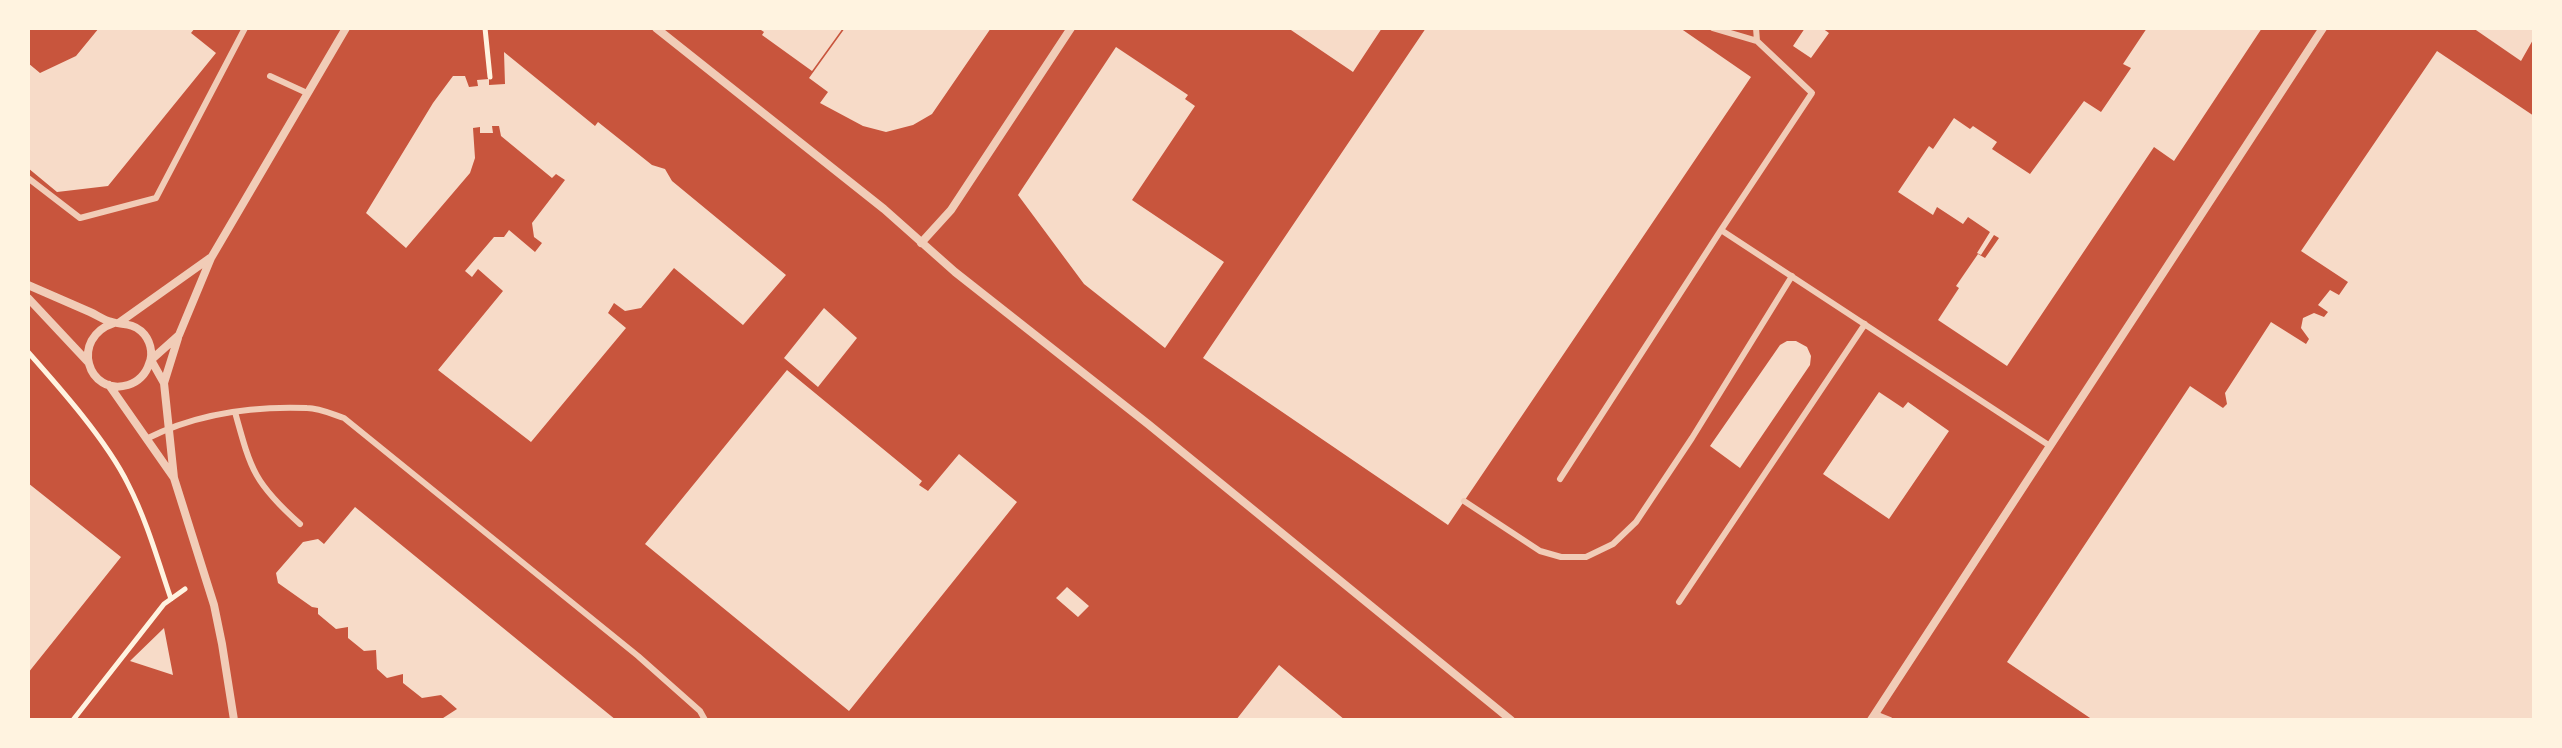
<!DOCTYPE html>
<html>
<head>
<meta charset="utf-8">
<style>
	body { margin:0 }
	#map { position:relative; width:2562px; height:748px; overflow:hidden; background:#c8553d; font-family:"Space Grotesk",sans-serif }
	canvas { display:block }
	.frame { position:absolute; inset:0; border:30px solid #fff3e0; pointer-events:none }
</style>
</head>
<body>
<div id="map">
<canvas width="2562" height="748"></canvas>
<div class="frame"></div>
</div>
<script>
const ctx = document.querySelector('canvas').getContext('2d');
ctx.lineJoin = 'round';
function fillPath(path, color) { ctx.fillStyle = color; ctx.fill(path, 'evenodd'); }
function strokePath(path, color, width, dash) { ctx.strokeStyle = color; ctx.lineWidth = width; ctx.lineCap = dash ? 'butt' : 'round'; ctx.setLineDash(dash || []); ctx.stroke(path); }
fillPath(new Path2D(`
	M 99,28 L 195,28 L 191,33 L 216,53 L 108,186 L 57,192 L 28,168 L 28,63 L 40,73 L 76,56 Z
	M 758,28 L 843,28 L 812,71 L 762,35 L 764,32 Z
	M 845,28 L 991,28 L 932,114 L 913,125 L 886,132 L 863,126 L 820,103 L 828,92 L 809,78 Z
	M 1288,28 L 1382,28 L 1353,72 Z
	M 1426,28 L 1680,28 L 1751,77 L 1448,525 L 1203,358 Z
	M 1805,28 L 1822,28 L 1829,33 L 1811,58 L 1793,46 Z
	M 2147,28 L 2262,28 L 2174,161 L 2154,147 L 2007,366 L 1938,320 L 1959,288 L 1956,286 L 1978,254 L 1985,258 L 1999,238 L 1994,235 L 1981,255 L 1977,253 L 1990,232 L 1968,217 L 1963,224 L 1937,207 L 1933,215 L 1898,192 L 1929,146 L 1933,149 L 1954,118 L 1970,129 L 1973,126 L 1997,142 L 1992,149 L 2030,174 L 2084,101 L 2101,112 L 2131,68 L 2123,64 Z
	M 2473,28 L 2534,28 L 2534,38 L 2521,61 Z
	M 1116,47 L 1188,95 L 1185,99 L 1195,106 L 1132,200 L 1224,262 L 1165,348 L 1084,284 L 1018,195 Z
	M 2437,51 L 2534,116 L 2534,720 L 2093,720 L 2007,662 L 2190,386 L 2223,408 L 2227,404 L 2225,393 L 2271,322 L 2306,344 L 2309,339 L 2301,328 L 2303,318 L 2314,313 L 2324,317 L 2328,312 L 2318,305 L 2330,290 L 2339,295 L 2348,282 L 2301,251 Z
	M 504,52 L 595,126 L 598,122 L 652,165 L 665,169 L 672,181 L 786,275 L 743,325 L 674,268 L 641,308 L 625,311 L 614,303 L 608,313 L 626,328 L 531,442 L 438,370 L 503,291 L 478,269 L 472,277 L 465,271 L 494,237 L 504,237 L 509,230 L 535,252 L 542,243 L 534,237 L 532,223 L 565,180 L 556,174 L 552,178 L 501,136 L 499,126 L 492,126 L 493,133 L 480,133 L 480,127 L 473,128 L 475,158 L 470,173 L 406,248 L 366,213 L 433,103 L 453,76 L 465,76 L 469,87 L 478,86 L 477,80 L 489,79 L 489,85 L 505,84 Z
	M 824,308 L 857,338 L 818,387 L 784,358 Z
	M 1787,341 L 1796,341 L 1807,347 L 1811,356 L 1810,365 L 1740,468 L 1710,446 L 1780,345 Z
	M 787,370 L 922,481 L 919,485 L 928,491 L 959,454 L 1017,502 L 849,711 L 645,544 Z
	M 1879,392 L 1903,408 L 1908,402 L 1949,431 L 1889,519 L 1823,474 Z
	M 28,483 L 121,557 L 28,673 Z
	M 355,507 L 519,641 L 616,720 L 440,720 L 457,709 L 441,695 L 422,698 L 403,683 L 403,674 L 387,678 L 377,669 L 376,650 L 364,651 L 348,638 L 348,627 L 336,629 L 318,614 L 318,608 L 312,607 L 278,583 L 276,573 L 303,542 L 318,539 L 324,544 Z
	M 1067,587 L 1089,606 L 1078,617 L 1056,598 Z
	M 164,628 L 173,675 L 130,661 Z
	M 1279,665 L 1345,720 L 1236,720 Z`), '#f7dbc8');
strokePath(new Path2D(`
	M 485,28 L 490,77
	M 28,352 C 60,388 107,441 128,484 C 147,521 158,561 171,599
	M 73,720 L 164,604 L 185,589`), '#fff3e0', 5);
strokePath(new Path2D(`
	M 1713,28 L 1757,41
	M 270,76 L 307,93
	M 28,178 L 80,218 L 156,198 L 245,28
	M 1721,230 L 1812,93 L 1757,41 L 1756,28
	M 235,412 C 251,470 254,483 300,524
	M 146,439 C 195,414 253,406 307,408 C 319,408 332,414 344,418 L 638,656 L 700,711 L 705,720
	M 1560,479 L 1721,230 L 2050,446
	M 1464,501 L 1540,551 L 1561,557 L 1586,557 L 1613,544 L 1636,522 L 1692,438 L 1792,276
	M 1679,602 L 1865,324
	M 1875,714 L 1890,720`), '#f1ccb7', 6);
strokePath(new Path2D(`
	M 656,28 L 884,209 L 955,272 L 1148,424 L 1511,720
	M 921,243 L 951,210 L 1071,28
	M 28,285 C 49,294 69,303 90,312 C 97,315 105,321 112,322 C 123,325 132,323 141,331 C 150,339 154,353 149,364 C 146,374 138,382 128,385 C 88,397 69,338 114,323
	M 28,298 L 88,362
	M 120,322 L 210,258
	M 164,383 L 178,338
	M 109,385 L 174,478 L 214,605 L 222,644 L 234,720
	M 174,478 L 164,383 L 151,360 L 179,335 L 211,258 L 346,28
	M 1871,720 L 2323,28`), '#f1ccb7', 8);
</script>
</body>
</html>
